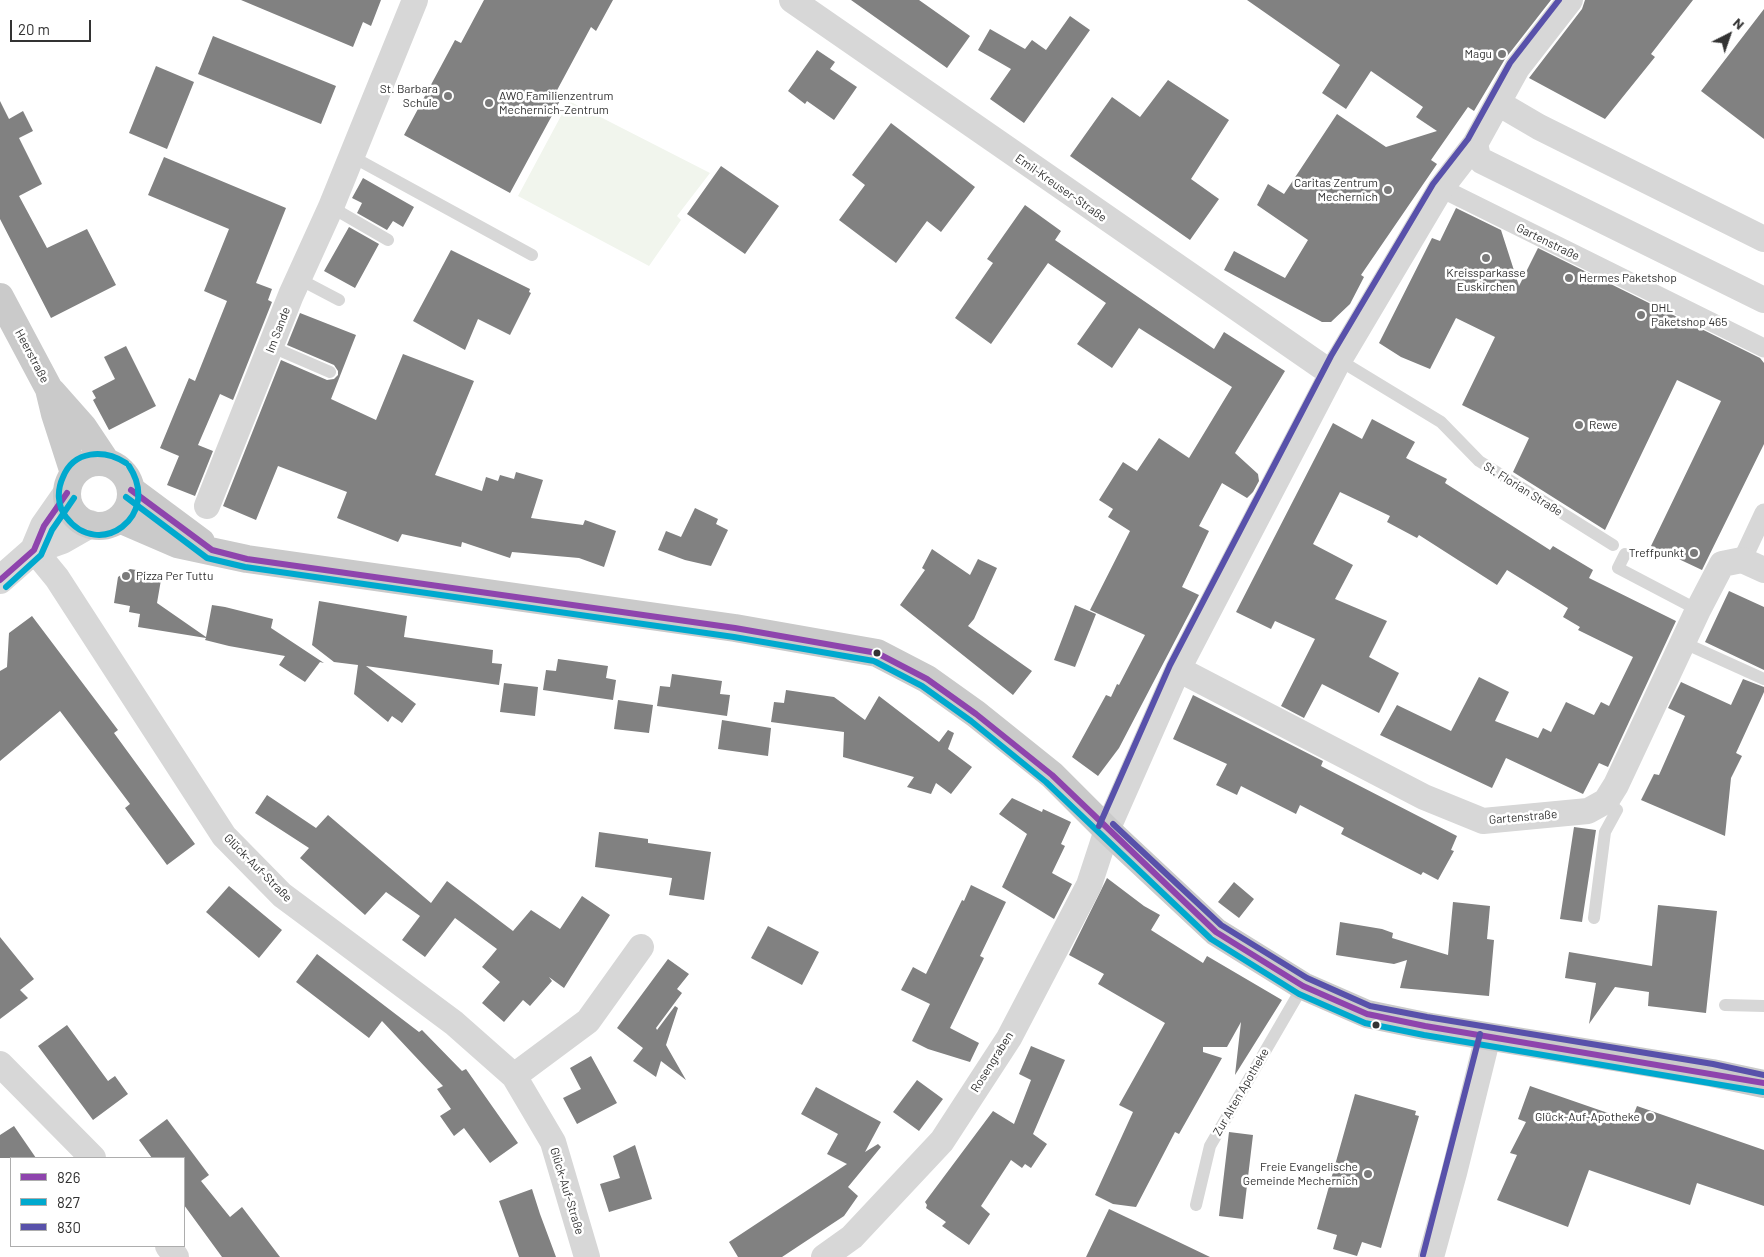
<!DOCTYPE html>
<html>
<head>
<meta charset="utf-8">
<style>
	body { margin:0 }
	#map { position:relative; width:1764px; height:1257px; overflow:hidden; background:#fff; font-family:Barlow,sans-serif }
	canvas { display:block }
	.legend { position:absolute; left:10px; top:1157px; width:175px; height:90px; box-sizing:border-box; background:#fff; border:1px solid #adadad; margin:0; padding:6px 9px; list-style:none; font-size:15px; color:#333 }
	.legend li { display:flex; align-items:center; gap:10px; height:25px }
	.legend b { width:25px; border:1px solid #adadad }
	.north { position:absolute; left:1704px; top:10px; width:50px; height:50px; -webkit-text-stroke:4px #fff; paint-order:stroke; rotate:41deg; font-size:14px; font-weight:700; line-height:20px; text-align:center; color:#333 }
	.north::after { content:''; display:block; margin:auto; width:18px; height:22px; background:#333; clip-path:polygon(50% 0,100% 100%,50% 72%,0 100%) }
	.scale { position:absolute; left:10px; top:20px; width:81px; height:22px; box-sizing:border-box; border:2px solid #333; border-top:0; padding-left:6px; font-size:15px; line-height:18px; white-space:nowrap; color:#333; -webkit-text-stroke:4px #fff; paint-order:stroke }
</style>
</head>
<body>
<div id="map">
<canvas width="1764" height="1257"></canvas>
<ul class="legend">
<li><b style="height:6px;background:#8e44ad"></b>826</li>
<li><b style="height:6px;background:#00a9ce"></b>827</li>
<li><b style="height:6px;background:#5851aa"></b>830</li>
</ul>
<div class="north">N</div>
<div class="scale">20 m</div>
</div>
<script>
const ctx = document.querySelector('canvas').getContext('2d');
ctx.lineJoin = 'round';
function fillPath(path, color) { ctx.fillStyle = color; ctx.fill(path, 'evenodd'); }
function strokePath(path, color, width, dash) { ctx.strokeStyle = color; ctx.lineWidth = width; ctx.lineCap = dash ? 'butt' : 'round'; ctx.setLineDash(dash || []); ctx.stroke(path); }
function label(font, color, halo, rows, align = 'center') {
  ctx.font = font + ' Barlow,sans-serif'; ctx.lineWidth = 5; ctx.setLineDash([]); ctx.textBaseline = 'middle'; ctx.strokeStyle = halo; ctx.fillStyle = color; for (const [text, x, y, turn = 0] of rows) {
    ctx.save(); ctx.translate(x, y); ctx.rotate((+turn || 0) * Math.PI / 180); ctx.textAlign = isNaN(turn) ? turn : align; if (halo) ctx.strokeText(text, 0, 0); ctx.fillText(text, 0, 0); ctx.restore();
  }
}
fillPath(new Path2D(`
	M 569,101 L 710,173 L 677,216 L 681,220 L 649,266 L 518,196 Z`), '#f1f5ed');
fillPath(new Path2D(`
	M 241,0 L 381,0 L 371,26 L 363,22 L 353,47 Z
	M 484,0 L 613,0 L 596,31 L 591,27 L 555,94 L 562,97 L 510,193 L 404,135 L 455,40 L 461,43 Z
	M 851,0 L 919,0 L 970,36 L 947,68 Z
	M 1247,0 L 1551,0 L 1505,59 L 1474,111 L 1468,107 L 1431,160 L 1437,164 L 1361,275 L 1364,277 L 1350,304 L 1331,322 L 1322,322 L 1224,270 L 1234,251 L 1285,278 L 1308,240 L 1257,205 L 1268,184 L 1284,194 L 1337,114 L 1386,147 L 1437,131 L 1416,117 L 1423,107 L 1371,71 L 1346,109 L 1322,93 L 1340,65 Z
	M 1585,0 L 1693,0 L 1651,54 L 1655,57 L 1605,119 L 1529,78 L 1582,9 Z
	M 1764,9 L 1764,139 L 1701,91 Z
	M 1070,16 L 1090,30 L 1024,123 L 990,99 L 1011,69 L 978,50 L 990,29 L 1025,49 L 1032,40 L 1046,50 Z
	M 213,36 L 336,86 L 321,124 L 198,74 Z
	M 817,50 L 835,62 L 830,69 L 857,87 L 834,120 L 807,101 L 805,104 L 788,91 Z
	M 156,66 L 194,82 L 167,149 L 129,133 Z
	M 1168,80 L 1229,120 L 1191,179 L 1219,199 L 1190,240 L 1070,156 L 1112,97 L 1140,117 Z
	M 0,101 L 9,119 L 23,111 L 33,131 L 19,138 L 42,184 L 19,196 L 47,248 L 87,229 L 116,285 L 51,318 L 0,219 Z
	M 891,123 L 975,187 L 941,232 L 927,221 L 896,263 L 839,220 L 865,185 L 852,175 Z
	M 164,157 L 286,208 L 256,283 L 272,289 L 268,300 L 272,302 L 233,400 L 220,394 L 198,445 L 213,451 L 195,496 L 167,485 L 179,456 L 160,448 L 189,378 L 195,381 L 227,301 L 204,291 L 229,229 L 148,195 Z
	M 721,166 L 779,206 L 745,254 L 687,214 Z
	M 363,178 L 414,207 L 403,227 L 393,221 L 387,230 L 357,213 L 362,203 L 352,198 Z
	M 1025,205 L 1061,231 L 1055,240 L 1214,349 L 1224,332 L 1285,371 L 1235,453 L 1258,474 L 1259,481 L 1253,492 L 1247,498 L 1222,483 L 1199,526 L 1209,531 L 1182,587 L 1199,595 L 1119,748 L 1098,776 L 1072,757 L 1106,695 L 1111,697 L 1117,684 L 1119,685 L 1145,635 L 1090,610 L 1130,531 L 1108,517 L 1113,509 L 1099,500 L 1123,462 L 1137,471 L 1159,438 L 1189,458 L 1232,387 L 1139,328 L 1112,368 L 1077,344 L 1106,303 L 1048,263 L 991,344 L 955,318 L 993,263 L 987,259 Z
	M 1456,208 L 1501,230 L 1519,286 L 1538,248 L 1760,358 L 1764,363 L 1764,444 L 1702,570 L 1651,546 L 1721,401 L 1677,380 L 1605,530 L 1513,472 L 1529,438 L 1462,405 L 1495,337 L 1456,318 L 1430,369 L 1401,357 L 1379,343 L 1432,238 L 1440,241 Z
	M 349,227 L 379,244 L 355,288 L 324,271 Z
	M 451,250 L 530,289 L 529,292 L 531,293 L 510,335 L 478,319 L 465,350 L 413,321 Z
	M 300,313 L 356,335 L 331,399 L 376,420 L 403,354 L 474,381 L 435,475 L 482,491 L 486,477 L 498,481 L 500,475 L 514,479 L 516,472 L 543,480 L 531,518 L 583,525 L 585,520 L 616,531 L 604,567 L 579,558 L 512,552 L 510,558 L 462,542 L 461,547 L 402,534 L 398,542 L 337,518 L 347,492 L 278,466 L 256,520 L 223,506 L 281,360 L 327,380 L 334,379 L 338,375 L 338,371 L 334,365 L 287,345 Z
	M 126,346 L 156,406 L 109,430 L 93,400 L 96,398 L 92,391 L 115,379 L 104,357 Z
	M 1372,419 L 1415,442 L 1406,458 L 1447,479 L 1445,483 L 1550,550 L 1553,546 L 1593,570 L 1589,578 L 1676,621 L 1608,767 L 1599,763 L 1583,794 L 1506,758 L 1492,788 L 1380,735 L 1397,705 L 1451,731 L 1479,677 L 1509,692 L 1495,721 L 1538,738 L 1543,728 L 1551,732 L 1566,702 L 1594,715 L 1601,702 L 1609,706 L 1633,657 L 1578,630 L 1580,627 L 1563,617 L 1568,608 L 1507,570 L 1497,585 L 1419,535 L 1417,538 L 1387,522 L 1390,516 L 1340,492 L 1313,544 L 1353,565 L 1335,599 L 1387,621 L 1369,657 L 1399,673 L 1379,713 L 1322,684 L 1304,718 L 1281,706 L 1315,639 L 1275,621 L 1271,629 L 1236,612 L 1333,423 L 1362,439 Z
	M 695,508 L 718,519 L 716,524 L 728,530 L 711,566 L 685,560 L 658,550 L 666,531 L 681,537 Z
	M 932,549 L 970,575 L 978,559 L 997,568 L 974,619 L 968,626 L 1032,671 L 1013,695 L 900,605 L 925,570 L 922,568 Z
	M 130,569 L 162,574 L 157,603 L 206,637 L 212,605 L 225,607 L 273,619 L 271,628 L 324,663 L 320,662 L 305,682 L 279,665 L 285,656 L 229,646 L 205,640 L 206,638 L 138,627 L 140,614 L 129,612 L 130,606 L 114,603 L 118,577 Z
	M 1729,591 L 1764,607 L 1764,670 L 1705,642 Z
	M 319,601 L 407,616 L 404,637 L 493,650 L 492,663 L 502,664 L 499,685 L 366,666 L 416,704 L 402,723 L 392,716 L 388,722 L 354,694 L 358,665 L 334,662 L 312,645 Z
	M 1075,605 L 1096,614 L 1075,667 L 1054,660 Z
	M 32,616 L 118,730 L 114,733 L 195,844 L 167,865 L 125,808 L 130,804 L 60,711 L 0,761 L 0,671 L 7,667 L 9,633 Z
	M 558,659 L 608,666 L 606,678 L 616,680 L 613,700 L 543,690 L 546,670 L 556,671 Z
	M 672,674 L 722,681 L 720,694 L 730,695 L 727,716 L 657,706 L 660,686 L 670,687 Z
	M 1743,679 L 1764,687 L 1764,692 L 1736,753 L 1742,756 L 1731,778 L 1725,836 L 1641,800 L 1654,774 L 1659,775 L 1685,716 L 1668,708 L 1681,682 L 1731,705 Z
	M 504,683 L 538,687 L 535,716 L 500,712 Z
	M 786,690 L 834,697 L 865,720 L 879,696 L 939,742 L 948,730 L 954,733 L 948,749 L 972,767 L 951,794 L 936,783 L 931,794 L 907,787 L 914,777 L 843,757 L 844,732 L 771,722 L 774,702 L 784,703 Z
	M 1193,695 L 1323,761 L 1321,766 L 1457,836 L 1451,850 L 1454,851 L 1438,880 L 1423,872 L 1421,875 L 1341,834 L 1344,828 L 1300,805 L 1296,814 L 1241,786 L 1237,795 L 1216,785 L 1227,764 L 1173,739 Z
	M 618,700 L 653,705 L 649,733 L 614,729 Z
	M 722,720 L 771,728 L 768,756 L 718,749 Z
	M 267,795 L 316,828 L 328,815 L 431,903 L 447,881 L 513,931 L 531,910 L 560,929 L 582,896 L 610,915 L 564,988 L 549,977 L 552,981 L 530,1006 L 523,1000 L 504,1022 L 482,1003 L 500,982 L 482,967 L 497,949 L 455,918 L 425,957 L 402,940 L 420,916 L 386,892 L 365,915 L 300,858 L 309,848 L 255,813 Z
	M 1012,798 L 1042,812 L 1043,809 L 1071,822 L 1061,844 L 1065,846 L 1052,873 L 1072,884 L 1054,919 L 1002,887 L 1027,834 L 999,814 Z
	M 1574,827 L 1596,830 L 1582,922 L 1560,919 Z
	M 599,832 L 648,839 L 648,843 L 711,852 L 704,900 L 669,895 L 672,878 L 595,867 Z
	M 1107,878 L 1144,906 L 1160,915 L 1151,930 L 1203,963 L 1207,956 L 1282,1000 L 1235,1075 L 1241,1022 L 1227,1047 L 1203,1047 L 1203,1052 L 1222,1058 L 1179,1134 L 1175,1132 L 1136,1207 L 1113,1204 L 1095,1195 L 1133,1112 L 1119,1105 L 1165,1023 L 1098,984 L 1104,974 L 1069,955 Z
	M 1234,882 L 1254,899 L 1239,918 L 1218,902 Z
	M 971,885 L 1006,902 L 980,956 L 984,958 L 950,1028 L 979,1043 L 970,1062 L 928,1049 L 912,1041 L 930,1004 L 901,990 L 913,967 L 926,974 L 962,900 L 964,901 Z
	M 229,886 L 282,930 L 259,958 L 206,912 Z
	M 1453,902 L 1490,906 L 1487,939 L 1494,940 L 1489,996 L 1400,988 L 1407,960 L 1394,964 L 1336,955 L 1340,922 L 1382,929 L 1393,933 L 1392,938 L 1448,955 Z
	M 1658,905 L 1717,911 L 1706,1013 L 1648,1006 L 1649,992 L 1615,987 L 1589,1024 L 1596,983 L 1565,978 L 1569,952 L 1652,966 Z
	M 768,926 L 819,952 L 802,985 L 751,958 Z
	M 0,937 L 34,979 L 20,990 L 28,998 L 0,1019 Z
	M 317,954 L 419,1032 L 422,1030 L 462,1071 L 466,1069 L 518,1143 L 490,1163 L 464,1128 L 454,1136 L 440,1116 L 451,1109 L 437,1089 L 443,1086 L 382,1021 L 369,1038 L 296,982 Z
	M 668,959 L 689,974 L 677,989 L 682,993 L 656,1028 L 657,1030 L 675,1006 L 678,1008 L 666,1045 L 686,1080 L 661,1061 L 656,1077 L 633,1061 L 643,1048 L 617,1028 Z
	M 67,1025 L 108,1081 L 115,1076 L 128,1094 L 93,1120 L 38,1046 Z
	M 1031,1046 L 1065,1060 L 1033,1134 L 1047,1144 L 1031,1168 L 1025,1164 L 1022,1168 L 1011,1160 L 981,1206 L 990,1214 L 969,1245 L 942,1226 L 946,1222 L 926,1208 L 927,1205 L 925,1202 L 993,1111 L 1014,1124 L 1031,1080 L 1019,1074 Z
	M 591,1056 L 617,1103 L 577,1124 L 563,1098 L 581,1089 L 570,1068 Z
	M 917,1080 L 943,1099 L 919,1131 L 893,1112 Z
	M 1530,1086 L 1631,1121 L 1637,1106 L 1764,1150 L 1764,1206 L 1697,1183 L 1690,1205 L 1589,1170 L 1568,1227 L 1497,1200 L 1517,1155 L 1510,1153 L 1526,1122 L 1518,1119 Z
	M 816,1087 L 881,1122 L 865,1152 L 878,1144 L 881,1147 L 848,1187 L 858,1196 L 844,1216 L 782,1257 L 738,1257 L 729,1242 L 847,1164 L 827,1154 L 838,1134 L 801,1114 Z
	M 1355,1094 L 1416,1111 L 1415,1115 L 1419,1116 L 1381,1248 L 1362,1242 L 1357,1256 L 1333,1249 L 1337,1235 L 1317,1229 Z
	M 167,1119 L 209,1175 L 201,1181 L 230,1217 L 242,1207 L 280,1257 L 222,1257 L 184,1205 L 184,1158 L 152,1158 L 139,1140 Z
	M 14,1126 L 36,1158 L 0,1158 L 0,1135 Z
	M 1229,1132 L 1253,1135 L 1243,1219 L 1219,1216 Z
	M 635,1145 L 652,1199 L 609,1212 L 600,1184 L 620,1178 L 613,1156 Z
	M 532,1189 L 540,1214 L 556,1257 L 519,1257 L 499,1201 Z
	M 1109,1209 L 1162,1234 L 1210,1257 L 1086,1257 Z`), '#818181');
strokePath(new Path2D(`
	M 351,156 L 532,255
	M 331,207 L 388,240
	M 299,279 L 339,300
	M 272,347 L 330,372
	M 1339,360 L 1441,422 L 1479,461 L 1613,545
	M 1625,554 L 1618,568 L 1698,610
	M 1682,642 L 1764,679
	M 1594,918 L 1605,832 L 1617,810 L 1606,801
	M 1725,1005 L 1764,1006
	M 1196,1205 L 1210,1146 L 1303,986`), '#d7d7d7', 12);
strokePath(new Path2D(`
	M 1441,188 L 1764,348
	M 1742,560 L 1764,513`), '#d7d7d7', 19);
strokePath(new Path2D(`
	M 792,0 L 1331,373
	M 1498,103 L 1539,127 L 1764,239
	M 1475,144 L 1478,157 L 1482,161 L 1764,300
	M 207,506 L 291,295 L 331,207 L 415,0
	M 34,550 L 57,578 L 224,836 L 282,895 L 454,1023 L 514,1076 L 553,1142 L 587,1257
	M 1178,669 L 1424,797 L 1483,821 L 1588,811 L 1606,801 L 1616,785 L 1698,610 L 1722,564 L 1742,560 L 1764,570
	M 0,1064 L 93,1158
	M 514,1076 L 588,1021 L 641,947
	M 168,1246 L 176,1257
	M 824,1257 L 852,1237 L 942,1141 L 1009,1038 L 1089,885 L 1107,830 L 1178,669 L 1339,360 L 1441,188 L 1475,144 L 1517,68 L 1570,0
	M 1431,1257 L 1454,1173 L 1488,1036`), '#d7d7d7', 26);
strokePath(new Path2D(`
	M 34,550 L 44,526 L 67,493
	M 0,580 L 34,550 L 62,540 L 90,524`), '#d7d7d7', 28);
strokePath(new Path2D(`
	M 0,297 L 49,389 L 55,414 L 74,473
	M 52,392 L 83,427 L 107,463
	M67 494a32 32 0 1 1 64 0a32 32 0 1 1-64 0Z
	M 131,490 L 201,542
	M 119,519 L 177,544 L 247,559 L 735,628 L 877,653 L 927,679 L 976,714 L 1052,775 L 1107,830 L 1216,932 L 1303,986 L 1367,1014 L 1425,1026 L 1712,1073 L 1764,1084`), '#cacaca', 28);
strokePath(new Path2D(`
	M 131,490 L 212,550 L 247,559 L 735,628 L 877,653 L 927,679 L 976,714 L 1052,775 L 1216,932 L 1303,986 L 1367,1014 L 1425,1026 L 1764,1083
	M 0,580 L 34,550 L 44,526 L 67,493`), '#8e44ad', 6);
strokePath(new Path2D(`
	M 126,463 C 104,449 74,450 63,477 C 57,490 57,505 66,517 C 99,561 162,516 129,466
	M 126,497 L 207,558 L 245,567 L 734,637 L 874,661 L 922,686 L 971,721 L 1046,782 L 1211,939 L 1299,994 L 1365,1023 L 1424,1035 L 1763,1092
	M 6,587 L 41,555 L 52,530 L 74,498`), '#00a9ce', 6);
strokePath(new Path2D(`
	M 1113,824 L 1221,925 L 1307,978 L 1370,1006 L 1427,1017 L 1713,1064 L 1764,1075
	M 1099,826 L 1170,665 L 1331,356 L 1433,184 L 1468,139 L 1510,63 L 1559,0
	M 1423,1255 L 1480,1034`), '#5851aa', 6);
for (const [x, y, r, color] of [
	[1502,54,5,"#7a7a7a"],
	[448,96,5,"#7a7a7a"],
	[489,103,5,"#7a7a7a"],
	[1388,190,5,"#7a7a7a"],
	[1486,258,5,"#7a7a7a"],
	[1569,278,5,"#7a7a7a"],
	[1641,315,5,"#7a7a7a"],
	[1579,425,5,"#7a7a7a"],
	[1694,553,5,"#7a7a7a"],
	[126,576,5,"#7a7a7a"],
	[877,653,4.5,"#333"],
	[1376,1025,4.5,"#333"],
	[1650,1117,5,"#7a7a7a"],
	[1368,1174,5,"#7a7a7a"]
]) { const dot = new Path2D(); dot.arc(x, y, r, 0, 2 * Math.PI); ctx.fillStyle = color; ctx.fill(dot); strokePath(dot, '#fff', 2); }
label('12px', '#333', '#fff', [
	["Magu",1492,54],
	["St. Barbara",438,89],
	["Schule",438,103],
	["AWO Familienzentrum",499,96,"left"],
	["Mechernich-Zentrum",499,110,"left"],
	["Caritas Zentrum",1378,183],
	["Mechernich",1378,197],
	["Kreissparkasse",1486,273,"center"],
	["Euskirchen",1486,287,"center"],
	["Hermes Paketshop",1579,278,"left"],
	["DHL",1651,308,"left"],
	["Paketshop 465",1651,322,"left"],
	["Rewe",1589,425,"left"],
	["Treffpunkt",1684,553],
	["Pizza Per Tuttu",136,576,"left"],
	["Glück-Auf-Apotheke",1640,1117],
	["Freie Evangelische",1358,1167],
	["Gemeinde Mechernich",1358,1181]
], 'right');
label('12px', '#333', '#fff', [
	["Emil-Kreuser-Straße",1061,188,35],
	["Gartenstraße",1548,242,26],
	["Im Sande",278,330,-69],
	["Heerstraße",32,356,62],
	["St. Florian Straße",1523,489,32],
	["Gartenstraße",1523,817,-5],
	["Glück-Auf-Straße",258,868,45],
	["Rosengraben",992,1062,-58],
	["Zur Alten Apotheke",1241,1092,-60],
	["Glück-Auf-Straße",567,1191,73]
]);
</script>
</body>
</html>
